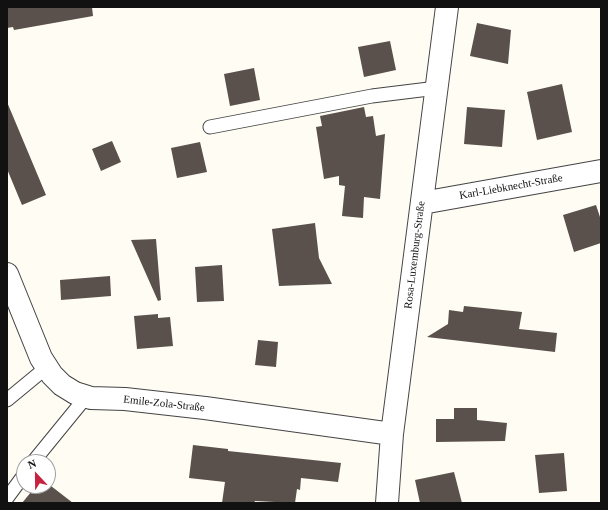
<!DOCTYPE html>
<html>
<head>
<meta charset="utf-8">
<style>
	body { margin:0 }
	#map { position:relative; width:608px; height:510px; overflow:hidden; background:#fffcf4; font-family:"Times New Roman",serif }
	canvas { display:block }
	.frame { position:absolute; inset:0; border:8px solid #111; pointer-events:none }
	.north { position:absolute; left:16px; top:454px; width:40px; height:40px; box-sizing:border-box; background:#fff; border:1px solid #a0a0a0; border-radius:50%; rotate:338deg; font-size:11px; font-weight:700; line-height:16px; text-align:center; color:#111 }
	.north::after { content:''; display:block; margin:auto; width:14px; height:18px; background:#c72340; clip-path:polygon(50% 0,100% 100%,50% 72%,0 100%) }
</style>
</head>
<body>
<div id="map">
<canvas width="608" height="510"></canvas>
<div class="frame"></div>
<div class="north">N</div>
</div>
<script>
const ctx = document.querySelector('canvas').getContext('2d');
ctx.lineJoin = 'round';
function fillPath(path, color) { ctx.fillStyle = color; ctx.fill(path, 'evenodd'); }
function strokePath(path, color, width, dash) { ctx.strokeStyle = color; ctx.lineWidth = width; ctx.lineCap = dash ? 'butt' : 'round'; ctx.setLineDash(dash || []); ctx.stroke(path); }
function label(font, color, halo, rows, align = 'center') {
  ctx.font = font + ' "Times New Roman",serif'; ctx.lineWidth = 4; ctx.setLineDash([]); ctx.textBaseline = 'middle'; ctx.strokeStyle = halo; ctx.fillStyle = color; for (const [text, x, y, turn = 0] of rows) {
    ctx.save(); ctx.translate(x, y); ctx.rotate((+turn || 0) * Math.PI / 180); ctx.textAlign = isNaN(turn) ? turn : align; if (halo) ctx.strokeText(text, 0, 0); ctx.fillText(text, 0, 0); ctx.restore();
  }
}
fillPath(new Path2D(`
	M 7,7 L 92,7 L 93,16 L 14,30 L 13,27 L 7,28 Z
	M 477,23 L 511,30 L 508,64 L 470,56 Z
	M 390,41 L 396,70 L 364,77 L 358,47 Z
	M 254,68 L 260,100 L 230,106 L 224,74 Z
	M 562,84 L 572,132 L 537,140 L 527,92 Z
	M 7,102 L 46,195 L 22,205 L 7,169 Z
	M 364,107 L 366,117 L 373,116 L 376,136 L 385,134 L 380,199 L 364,197 L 363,218 L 342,216 L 345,186 L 339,185 L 339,176 L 324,179 L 316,127 L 322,126 L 320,116 Z
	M 467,107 L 505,110 L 502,147 L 464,144 Z
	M 112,141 L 121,162 L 101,171 L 92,149 Z
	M 200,142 L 207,172 L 177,178 L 171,148 Z
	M 596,205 L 601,220 L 601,243 L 574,252 L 563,215 Z
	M 315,223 L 319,258 L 332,284 L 279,286 L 272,229 Z
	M 156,239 L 161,300 L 158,301 L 131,240 Z
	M 222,265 L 224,301 L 197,302 L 195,267 Z
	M 110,276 L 111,296 L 61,300 L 60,280 Z
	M 464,306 L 522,312 L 519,329 L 557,333 L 555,352 L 427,337 L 448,324 L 449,310 L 463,312 Z
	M 158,314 L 158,318 L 170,317 L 173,346 L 137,349 L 134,316 Z
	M 258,340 L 278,342 L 276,367 L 255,365 Z
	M 454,408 L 477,408 L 477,420 L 507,423 L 505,441 L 436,442 L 436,419 L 454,419 Z
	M 193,445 L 228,449 L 228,451 L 341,463 L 338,482 L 301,478 L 300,490 L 297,489 L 295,503 L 255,501 L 254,503 L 222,503 L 225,482 L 189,478 Z
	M 564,453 L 567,491 L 539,493 L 535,455 Z
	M 454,472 L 462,503 L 420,503 L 415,480 Z
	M 36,486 L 51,486 L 73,503 L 22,503 Z`), '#5a504c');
const service = new Path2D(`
	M 210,127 L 372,96 L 437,88
	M 7,400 L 47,367
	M 33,462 L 86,397
	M 7,498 L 24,475`);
const minor = new Path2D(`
	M 422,203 L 601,171
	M 7,274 L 41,358 L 52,375 L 62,385 L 75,393 L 91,398 L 125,399 L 205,408 L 392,434
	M 387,503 L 392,434 L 447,7`);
strokePath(service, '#444', 15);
strokePath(minor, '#444', 24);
strokePath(service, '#fff', 13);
strokePath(minor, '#fff', 22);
label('11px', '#111', '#fff', [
	["Karl-Liebknecht-Straße",511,187,-10],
	["Rosa-Luxemburg-Straße",415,255,-83],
	["Emile-Zola-Straße",164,404,6]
]);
</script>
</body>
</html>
